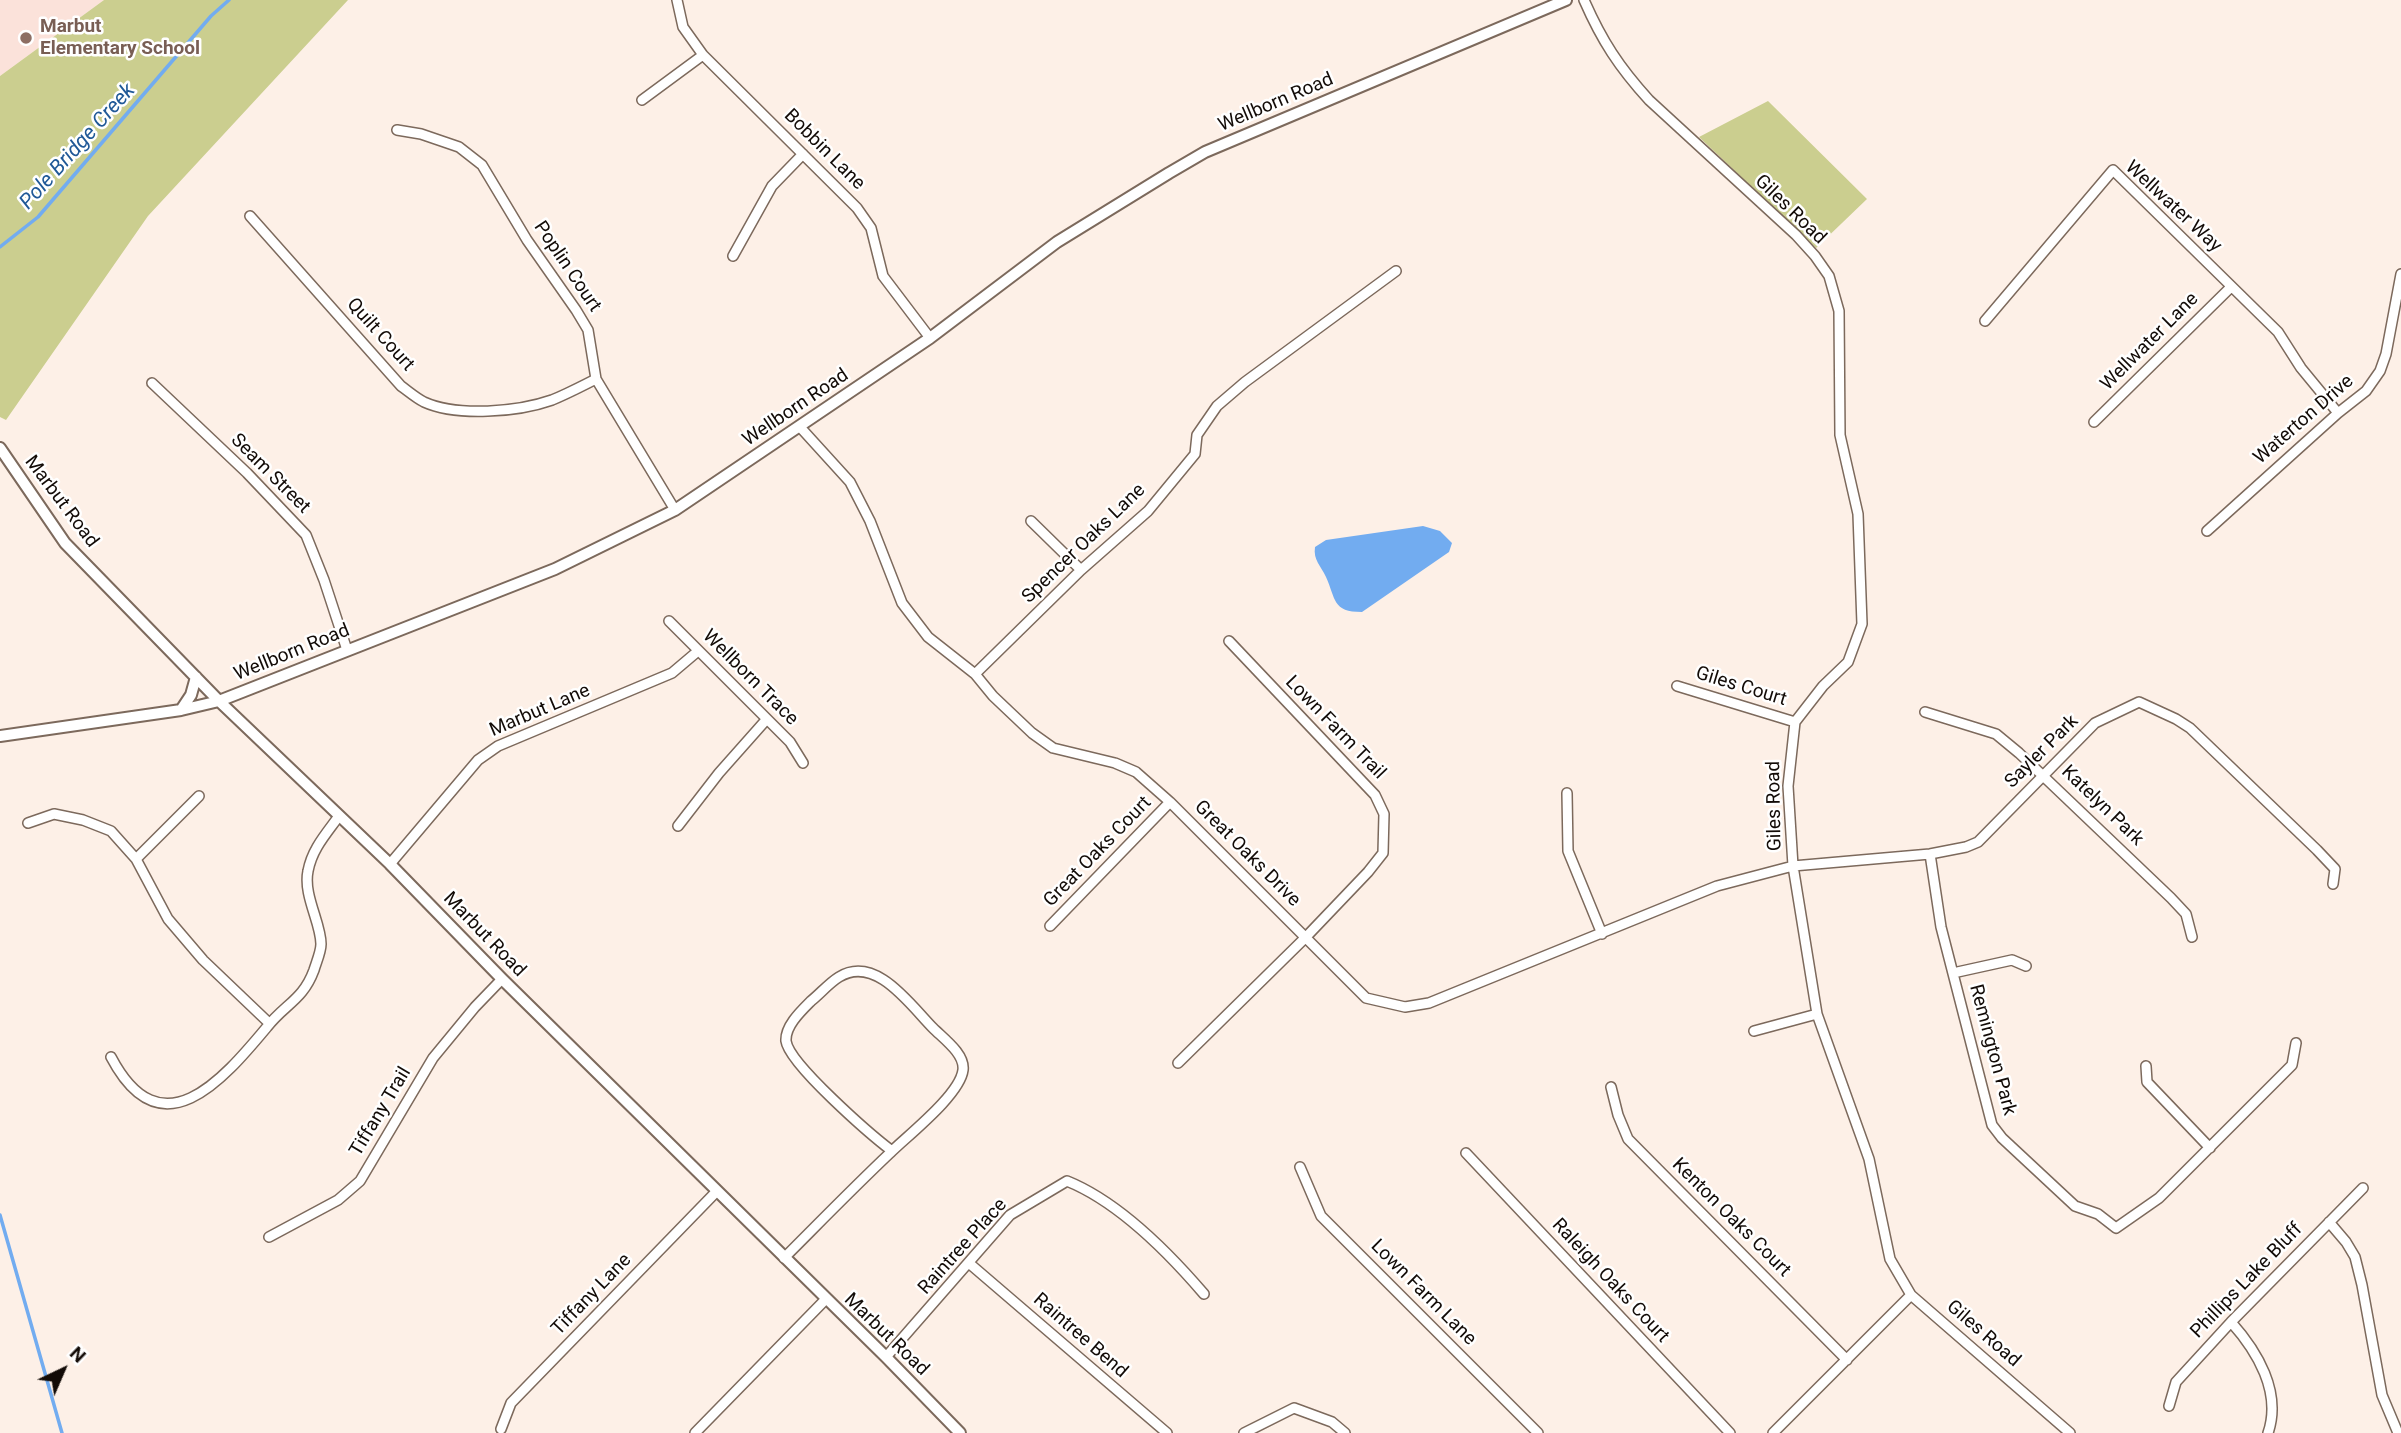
<!DOCTYPE html>
<html>
<head>
<meta charset="utf-8">
<style>
	body { margin:0 }
	#map { position:relative; width:2401px; height:1433px; overflow:hidden; background:#fdf0e7; font-family:Roboto,sans-serif }
	canvas { display:block }
	.north { position:absolute; left:28px; top:1335px; width:70px; height:70px; -webkit-text-stroke:5px #fff; paint-order:stroke; rotate:44deg; font-size:19px; font-weight:700; line-height:28px; text-align:center; color:#120b07 }
	.north::after { content:''; display:block; margin:auto; width:24px; height:32px; background:#120b07; clip-path:polygon(50% 0,100% 100%,50% 72%,0 100%) }
</style>
</head>
<body>
<div id="map">
<canvas width="2401" height="1433"></canvas>
<div class="north">N</div>
</div>
<script>
const ctx = document.querySelector('canvas').getContext('2d');
ctx.lineJoin = 'round';
function fillPath(path, color) { ctx.fillStyle = color; ctx.fill(path, 'evenodd'); }
function strokePath(path, color, width, dash) { ctx.strokeStyle = color; ctx.lineWidth = width; ctx.lineCap = dash ? 'butt' : 'round'; ctx.setLineDash(dash || []); ctx.stroke(path); }
function label(font, color, halo, rows, align = 'center') {
  ctx.font = font + ' Roboto,sans-serif'; ctx.lineWidth = 5; ctx.setLineDash([]); ctx.textBaseline = 'middle'; ctx.strokeStyle = halo; ctx.fillStyle = color; for (const [text, x, y, turn = 0] of rows) {
    ctx.save(); ctx.translate(x, y); ctx.rotate((+turn || 0) * Math.PI / 180); ctx.textAlign = isNaN(turn) ? turn : align; if (halo) ctx.strokeText(text, 0, 0); ctx.fillText(text, 0, 0); ctx.restore();
  }
}
fillPath(new Path2D(`
	M 0,0 L 104,0 L 0,76 Z`), '#fbe2da');
fillPath(new Path2D(`
	M 104,0 L 348,0 L 148,216 L 6,420 L 0,417 L 0,76 Z
	M 1768,101 L 1867,199 L 1816,248 L 1699,137 Z`), '#cbce8f');
fillPath(new Path2D(`
	M 1423,526 L 1440,531 L 1452,543 L 1449,552 L 1362,612 C 1332,612 1336,599 1326,577 C 1321,566 1313,560 1315,547 L 1326,540 Z`), '#72acf0');
strokePath(new Path2D(`
	M 0,247 L 38,217 L 211,16 L 229,0
	M 0,1215 L 62,1433`), '#72acf0', 3.5);
const minor = new Path2D(`
	M 677,0 L 683,27 L 703,55 L 857,208 L 871,228 L 883,276 L 930,338
	M 1584,0 C 1602,41 1619,67 1649,100 L 1796,235 L 1815,256 L 1829,276 L 1839,311 L 1840,435 L 1858,514 L 1862,624 L 1848,662 L 1823,686 L 1795,722 L 1788,786 L 1793,866 L 1817,1014 L 1869,1159 L 1890,1259 L 1911,1295 L 2070,1433
	M 642,100 L 703,55
	M 397,130 L 421,134 L 459,147 L 482,165 L 527,240 L 576,310 L 588,330 L 596,379 L 675,510
	M 250,216 L 401,386 C 408,391 416,398 424,402 C 457,417 518,412 552,400 C 567,394 582,386 596,379
	M 733,256 L 772,186 L 803,154
	M 1985,321 L 2113,170 L 2278,332 L 2301,368 L 2338,413
	M 152,383 L 247,473 L 306,535 L 324,580 L 347,650
	M 2094,422 L 2231,287
	M 800,427 L 850,482 L 870,521 L 902,603 L 928,637 L 975,674 L 993,696 L 1032,733 L 1053,748 L 1115,763 L 1136,772 L 1170,802 L 1366,998 L 1405,1007 L 1429,1003 L 1717,886 L 1793,866 L 1930,854 L 1966,847 L 1978,842 L 2095,723 L 2139,702 L 2176,719 L 2190,728 L 2317,850 L 2335,869 L 2333,884
	M 1031,521 L 1081,570
	M 2207,531 L 2338,413 L 2366,391 L 2380,371 L 2386,354 L 2401,274
	M 669,621 L 790,742 L 803,763
	M 975,674 L 1081,570 L 1148,511 L 1195,454 L 1197,435 L 1217,406 L 1245,382 L 1396,271
	M 1677,686 L 1795,722
	M 1925,712 L 1996,734 L 2019,753 L 2171,898 L 2186,914 L 2192,937
	M 1567,793 L 1568,851 L 1602,934
	M 28,823 L 54,814 L 83,820 L 111,831 L 136,859 L 168,919 L 203,960 L 269,1023
	M 678,826 L 719,773 L 766,720
	M 1930,854 L 1941,927 L 1992,1125 L 2002,1138 L 2075,1206 L 2098,1214 L 2116,1228 L 2159,1198 L 2292,1065 L 2296,1043
	M 136,859 L 199,796
	M 390,864 L 478,760 L 498,746 L 672,673 L 698,651
	M 1050,926 L 1170,802
	M 1953,973 L 2012,960 L 2026,966
	M 1754,1031 L 1817,1014
	M 111,1057 C 161,1152 222,1081 267,1027 C 285,1004 303,1000 314,970 C 316,963 321,952 321,944 C 321,923 303,895 308,871 C 312,849 326,834 339,816
	M 1178,1063 L 1305,938 L 1368,872 L 1383,853 L 1384,814 L 1375,795 L 1229,641
	M 2146,1066 L 2147,1082 L 2210,1148
	M 1611,1087 L 1618,1115 L 1628,1139 L 1847,1360
	M 1466,1153 L 1730,1433
	M 1300,1167 L 1321,1216 L 1538,1433
	M 2329,1222 L 2346,1242 L 2355,1257 L 2362,1285 L 2382,1395 L 2398,1433
	M 269,1237 L 338,1200 L 360,1181 L 433,1058 L 475,1007 L 502,979
	M 784,1258 C 819,1223 854,1187 890,1153 C 907,1136 960,1095 963,1070 C 965,1054 944,1039 933,1028 C 911,1006 876,954 839,977 C 829,983 820,994 811,1001 C 801,1011 785,1026 786,1041 C 789,1064 871,1135 892,1151
	M 970,1264 L 1167,1433
	M 2231,1322 C 2257,1351 2282,1392 2268,1433
	M 886,1357 L 1010,1215 L 1067,1181 C 1119,1202 1168,1252 1204,1294
	M 2169,1406 L 2176,1382 L 2231,1322 L 2363,1188
	M 501,1429 L 511,1403 L 717,1191
	M 695,1433 L 825,1300
	M 1244,1433 L 1294,1408 L 1332,1422 L 1345,1433
	M 1773,1433 L 1911,1295`);
const tertiary = new Path2D(`
	M 0,448 L 65,543 L 219,701 L 390,864 L 502,979 L 886,1357 L 960,1433
	M 181,710 L 191,695 L 196,677
	M 0,736 L 181,710 L 219,701 L 555,569 L 675,510 L 930,338 L 1057,242 L 1169,173 L 1205,152 L 1566,0`);
strokePath(minor, '#7c695c', 12);
strokePath(tertiary, '#7c695c', 14);
strokePath(minor, '#fff', 9);
strokePath(tertiary, '#fff', 10);
for (const [x, y, r, color] of [
	[26,38,7,"#8d6e63"]
]) { const dot = new Path2D(); dot.arc(x, y, r, 0, 2 * Math.PI); ctx.fillStyle = color; ctx.fill(dot); strokePath(dot, '#fff', 2.5); }
label('bold 19px', '#785e54', '#fff', [
	["Marbut",40,27],
	["Elementary School",40,49]
], 'left');
label('19px', '#120b07', '#fff', [
	["Wellborn Road",1276,103,-23],
	["Bobbin Lane",824,150,45],
	["Wellwater Way",2173,207,43],
	["Giles Road",1790,210,44],
	["Poplin Court",567,267,56],
	["Quilt Court",380,335,48],
	["Wellwater Lane",2150,342,-45],
	["Wellborn Road",796,408,-34],
	["Waterton Drive",2304,420,-41],
	["Seam Street",270,474,45],
	["Marbut Road",61,502,53],
	["Spencer Oaks Lane",1084,544,-44],
	["Wellborn Road",292,653,-22],
	["Wellborn Trace",750,678,45],
	["Giles Court",1741,687,17],
	["Marbut Lane",540,711,-23],
	["Lown Farm Trail",1335,728,46],
	["Sayler Park",2042,752,-45],
	["Giles Road",1775,806,-91],
	["Katelyn Park",2102,806,44],
	["Great Oaks Court",1098,852,-46],
	["Great Oaks Drive",1247,854,45],
	["Marbut Road",484,935,46],
	["Remington Park",1992,1050,75],
	["Tiffany Trail",381,1112,-59],
	["Kenton Oaks Court",1731,1218,45],
	["Raintree Place",963,1247,-48],
	["Raleigh Oaks Court",1610,1281,47],
	["Phillips Lake Bluff",2247,1281,-46],
	["Lown Farm Lane",1423,1293,45],
	["Tiffany Lane",592,1295,-46],
	["Giles Road",1983,1334,41],
	["Marbut Road",886,1335,44],
	["Raintree Bend",1080,1336,41]
]);
label('italic 21px', '#205997', '#fff', [
	["Pole Bridge Creek",78,147,-48]
]);
</script>
</body>
</html>
